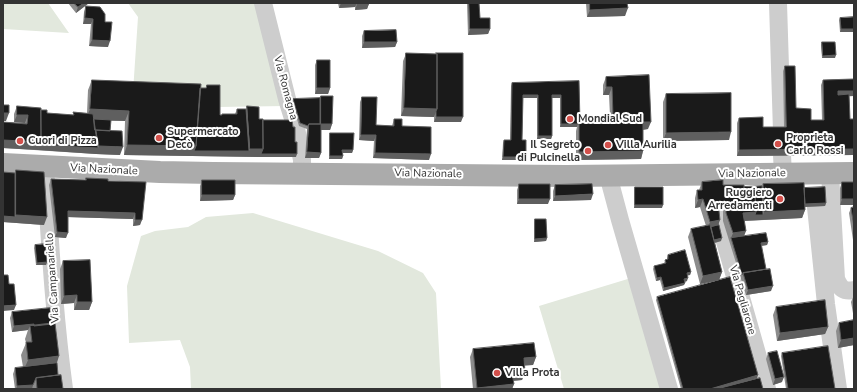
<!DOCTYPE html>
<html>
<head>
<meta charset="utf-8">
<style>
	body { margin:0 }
	#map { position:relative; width:857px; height:392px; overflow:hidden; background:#fff; font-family:"Nunito Sans",sans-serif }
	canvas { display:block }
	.frame { position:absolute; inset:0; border:4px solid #333; pointer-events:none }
</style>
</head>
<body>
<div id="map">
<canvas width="857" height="392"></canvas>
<div class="frame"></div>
</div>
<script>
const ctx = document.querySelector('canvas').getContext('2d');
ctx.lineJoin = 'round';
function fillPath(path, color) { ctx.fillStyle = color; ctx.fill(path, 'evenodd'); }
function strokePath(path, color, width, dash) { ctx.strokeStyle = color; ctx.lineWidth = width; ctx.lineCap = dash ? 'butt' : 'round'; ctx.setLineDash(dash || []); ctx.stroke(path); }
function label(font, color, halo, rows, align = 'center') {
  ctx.font = font + ' "Nunito Sans",sans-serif'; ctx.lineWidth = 4; ctx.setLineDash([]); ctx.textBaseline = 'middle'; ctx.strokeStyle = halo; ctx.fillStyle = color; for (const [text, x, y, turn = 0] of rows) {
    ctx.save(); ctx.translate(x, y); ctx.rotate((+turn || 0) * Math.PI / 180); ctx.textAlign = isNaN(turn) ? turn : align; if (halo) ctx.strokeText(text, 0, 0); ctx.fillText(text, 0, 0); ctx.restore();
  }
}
fillPath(new Path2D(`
	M 3,3 L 48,3 L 69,33 L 3,29 Z
	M 128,3 L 259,3 L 286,106 L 218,107 L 133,92 L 138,17 Z
	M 253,213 L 378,251 L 423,273 L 436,293 L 441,389 L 191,389 L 190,367 L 180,340 L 129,343 L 127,286 L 141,236 L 155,231 L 188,227 L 206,217 Z
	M 631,278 L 664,389 L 564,389 L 539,306 Z`), '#e2e8dd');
strokePath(new Path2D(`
	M 263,3 L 287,99 L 296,128 L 302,160 L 302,173
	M 778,3 L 782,132
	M 782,155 L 783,174
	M 45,167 C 50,241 54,315 64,389
	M 830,173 L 836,279 C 840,288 843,292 854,290
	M 608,175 L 620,220 L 669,389
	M 816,207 L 826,304 L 838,389
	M 718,210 L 720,224 L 752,336 L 767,389`), '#cdcdcd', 18);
strokePath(new Path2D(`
	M 3,164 L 160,172 L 213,173 L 566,176 L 854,173`), '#ababab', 22);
fillPath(new Path2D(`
	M 68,3 L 89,3 L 76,13 Z
	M 338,3 L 369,3 L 367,9 L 355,10 L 355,7 L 339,8 Z
	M 467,3 L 479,3 L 480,18 L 490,29 L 488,34 L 468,35 Z
	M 586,3 L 627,3 L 625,16 L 587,17 Z
	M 86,6 L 108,47 L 89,46 L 91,24 L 83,24 L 84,12 Z
	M 840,18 L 853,32 L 840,32 L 839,20 Z
	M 364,31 L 397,42 L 395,47 L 362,48 L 362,36 Z
	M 822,42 L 835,58 L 822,58 L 821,45 Z
	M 406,54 L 461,122 L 434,122 L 434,117 L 401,116 L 403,61 Z
	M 317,60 L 330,88 L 328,94 L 315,94 L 315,65 Z
	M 785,66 L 796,108 L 811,120 L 822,120 L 821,85 L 823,80 L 854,79 L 854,96 L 849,96 L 850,119 L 854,119 L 854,155 L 737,156 L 737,123 L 739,118 L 763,127 L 784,127 L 783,71 Z
	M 606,77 L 648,129 L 643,130 L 643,151 L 641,159 L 576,160 L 576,131 L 577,127 L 560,127 L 560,98 L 552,98 L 552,136 L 551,139 L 537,139 L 537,98 L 523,98 L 522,140 L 526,157 L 525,160 L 502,160 L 503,143 L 504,140 L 510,140 L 511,86 L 512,83 L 579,81 L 580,123 L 598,123 L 600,116 L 610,116 L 609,95 L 603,95 L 603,85 Z
	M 92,80 L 200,88 L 206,88 L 207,85 L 220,115 L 222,115 L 222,114 L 235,114 L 237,109 L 246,109 L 247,106 L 259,119 L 293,127 L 296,157 L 260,157 L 124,155 L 125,121 L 111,121 L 110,131 L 120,155 L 96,154 L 3,148 L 3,122 L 25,123 L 14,122 L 14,114 L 17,106 L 41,110 L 47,113 L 73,115 L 73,112 L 87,113 L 88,90 Z
	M 666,94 L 729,140 L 663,141 L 663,102 Z
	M 321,96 L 332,124 L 330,130 L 321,130 L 321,153 L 319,158 L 305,158 L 307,129 L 299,126 L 292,102 L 293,99 L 320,98 Z
	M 362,97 L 376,125 L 392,126 L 394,119 L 402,126 L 429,160 L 373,158 L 374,141 L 359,140 L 360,102 Z
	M 330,133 L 353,150 L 352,153 L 343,153 L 343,156 L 342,159 L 329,159 L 329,136 Z
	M 16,170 L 44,225 L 3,222 Z
	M 86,178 L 108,181 L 146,182 L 140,225 L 133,226 L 133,219 L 68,217 L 66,238 L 55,237 L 49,185 L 51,179 L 85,180 Z
	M 202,180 L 235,195 L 233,200 L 200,201 L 200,186 Z
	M 702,182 L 723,185 L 744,187 L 762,186 L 763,184 L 804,188 L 826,203 L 825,206 L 805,207 L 805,210 L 802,218 L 745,221 L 744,236 L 768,242 L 767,245 L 761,246 L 766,269 L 771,291 L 746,295 L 723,221 L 723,209 L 719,210 L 719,225 L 721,241 L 715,243 L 722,272 L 719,280 L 700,284 L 688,237 L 691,229 L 706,226 L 700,207 L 695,208 L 695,198 L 697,190 L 699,190 Z
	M 842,182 L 854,182 L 840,205 L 840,188 Z
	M 519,184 L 548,204 L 517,204 L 517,190 Z
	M 555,185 L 591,200 L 553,201 L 553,191 Z
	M 635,187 L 662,208 L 634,208 L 634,189 Z
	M 854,207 L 854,239 L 853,240 L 849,213 L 851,208 Z
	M 535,219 L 547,238 L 546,241 L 534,242 L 534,222 Z
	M 35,245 L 47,262 L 46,265 L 36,265 L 34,248 Z
	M 668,255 L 691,272 L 690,275 L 687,275 L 687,281 L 685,282 L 684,285 L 663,291 L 660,280 L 656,281 L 653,269 L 654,266 L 664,264 L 665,260 L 667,259 L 667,258 Z
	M 63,261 L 92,302 L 89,310 L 74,310 L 74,303 L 61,304 L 60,269 Z
	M 854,295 L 854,319 L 851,302 Z
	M 657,297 L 757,378 L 763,389 L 681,389 L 656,300 Z
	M 776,307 L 828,327 L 825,334 L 777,341 L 773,315 Z
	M 50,308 L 58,375 L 63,389 L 15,389 L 13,374 L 15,368 L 23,367 L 21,355 L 26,343 L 25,339 L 28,330 L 12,332 L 10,318 L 12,312 Z
	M 854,320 L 854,345 L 838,348 L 836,331 L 839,323 Z
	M 473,349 L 536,357 L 533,365 L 525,365 L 525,372 L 522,380 L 513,381 L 514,384 L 512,389 L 473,389 L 470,357 Z
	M 768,353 L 782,382 L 773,385 L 766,359 Z
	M 782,353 L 835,389 L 786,389 L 781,356 Z`), '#8c8c8c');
fillPath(new Path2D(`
	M 84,3 L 89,3 L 76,13 L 78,7 Z
	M 341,3 L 357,3 L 355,7 L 339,8 Z
	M 357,4 L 369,4 L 367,9 L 355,10 Z
	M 628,8 L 625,16 L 587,17 L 590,10 Z
	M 85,18 L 93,19 L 91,24 L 83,24 Z
	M 470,29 L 490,29 L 488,34 L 468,35 Z
	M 841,29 L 854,29 L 853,32 L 840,32 Z
	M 92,40 L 110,41 L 108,47 L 89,46 Z
	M 364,42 L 397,42 L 395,47 L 362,48 Z
	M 836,55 L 835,58 L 822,58 L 823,56 Z
	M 606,87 L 612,87 L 609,95 L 603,95 Z
	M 317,88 L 330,88 L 328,94 L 315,94 Z
	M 838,91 L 854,91 L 854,96 L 836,97 Z
	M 523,95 L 538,95 L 537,98 L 522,98 Z
	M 552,95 L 561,95 L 560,98 L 551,98 Z
	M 404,108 L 437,109 L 434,117 L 401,116 Z
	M 90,109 L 129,111 L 125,121 L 86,119 Z
	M 3,113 L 9,113 L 6,121 L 3,121 Z
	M 17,115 L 28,115 L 25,123 L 14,122 Z
	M 436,117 L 463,117 L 461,122 L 434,122 Z
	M 643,122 L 651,122 L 648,129 L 640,130 Z
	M 321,124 L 332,124 L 330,130 L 319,130 Z
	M 561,124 L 578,124 L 577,127 L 560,127 Z
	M 731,132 L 729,140 L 663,141 L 666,133 Z
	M 361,135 L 376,135 L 374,141 L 359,140 Z
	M 538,136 L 552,136 L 551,139 L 537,139 Z
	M 3,140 L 41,142 L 38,150 L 3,148 Z
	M 40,145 L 98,148 L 99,146 L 123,147 L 120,155 L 96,154 L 38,150 Z
	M 127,145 L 196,146 L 249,151 L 250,149 L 263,149 L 297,154 L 296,157 L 260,157 L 124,155 Z
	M 854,149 L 854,155 L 737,156 L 739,150 Z
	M 342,150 L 353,150 L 352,153 L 341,153 Z
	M 643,151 L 641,159 L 576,160 L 579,152 Z
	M 307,152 L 321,153 L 319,158 L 305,158 Z
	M 375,153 L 431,154 L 429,160 L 373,158 Z
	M 330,156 L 343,156 L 342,159 L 329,159 Z
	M 503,157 L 526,157 L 525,160 L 502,160 Z
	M 593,194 L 591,200 L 553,201 L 555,196 Z
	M 202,195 L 235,195 L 233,200 L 200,201 Z
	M 519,199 L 550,199 L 548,204 L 517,204 Z
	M 703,199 L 700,207 L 695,208 L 698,200 Z
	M 842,199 L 854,199 L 854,205 L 840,205 Z
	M 718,202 L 726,202 L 723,209 L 715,210 Z
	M 826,203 L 825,206 L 802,207 L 803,204 Z
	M 635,205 L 663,205 L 662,208 L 634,208 Z
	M 805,210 L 802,218 L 741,221 L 743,213 L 756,212 L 763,215 L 764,212 Z
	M 68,211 L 135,213 L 133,219 L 66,217 Z
	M 16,215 L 47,217 L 44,225 L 3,222 L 3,216 L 15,217 Z
	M 135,220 L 142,220 L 140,225 L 133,226 Z
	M 720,220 L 717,228 L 708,227 L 710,222 Z
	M 746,231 L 743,239 L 731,238 L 733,233 Z
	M 57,232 L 68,233 L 66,238 L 55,237 Z
	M 547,238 L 546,241 L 534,242 L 535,239 Z
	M 722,238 L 721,241 L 710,244 L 711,241 Z
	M 768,242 L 767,245 L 760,246 L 761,243 Z
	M 47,262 L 46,265 L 36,265 L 37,263 Z
	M 691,272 L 690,275 L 686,276 L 687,273 Z
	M 722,272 L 719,280 L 700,284 L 703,276 Z
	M 661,277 L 660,280 L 656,281 L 657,278 Z
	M 688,278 L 687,281 L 683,282 L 684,279 Z
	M 685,283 L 684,285 L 663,291 L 664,288 Z
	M 773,286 L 771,291 L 746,295 L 748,290 Z
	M 77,295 L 74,303 L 61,304 L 64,296 Z
	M 77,302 L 92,302 L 89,310 L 74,310 Z
	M 16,305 L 14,310 L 3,311 L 3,306 Z
	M 34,324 L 32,329 L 30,326 L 28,330 L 12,332 L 14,326 Z
	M 828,327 L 825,334 L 777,341 L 780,333 Z
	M 854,338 L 854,345 L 838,348 L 841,340 Z
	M 59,356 L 55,369 L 23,372 L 28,360 Z
	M 536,357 L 533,365 L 521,366 L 524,358 Z
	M 525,372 L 522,380 L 510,381 L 512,373 Z
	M 758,375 L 757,378 L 719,389 L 710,389 Z
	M 784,377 L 782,382 L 773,385 L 775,379 Z
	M 514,384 L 512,389 L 476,389 L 477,388 Z
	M 33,385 L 32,389 L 16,389 L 17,386 Z`), '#5f5f5f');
const building = new Path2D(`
	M 74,3 L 84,3 L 78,7 Z
	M 357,3 L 369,3 L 369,4 L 357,4 Z
	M 469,3 L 479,3 L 480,18 L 490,18 L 490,29 L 470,29 Z
	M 590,3 L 627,3 L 628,8 L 590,10 Z
	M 86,6 L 100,7 L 105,14 L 105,22 L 112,22 L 110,41 L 92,40 L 93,19 L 85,18 Z
	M 854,17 L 854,29 L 841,29 L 840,18 Z
	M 396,30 L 397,42 L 364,42 L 364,31 Z
	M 822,42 L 835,42 L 836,55 L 823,56 Z
	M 406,53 L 437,54 L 437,109 L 404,108 Z
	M 436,53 L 463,53 L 463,117 L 436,117 L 436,111 L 437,109 L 437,54 Z
	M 317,60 L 330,60 L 330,88 L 317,88 Z
	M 785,66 L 795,66 L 796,108 L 811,109 L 811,120 L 824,120 L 823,80 L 854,79 L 854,91 L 838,91 L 838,95 L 849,94 L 850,119 L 854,119 L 854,149 L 739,150 L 739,118 L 763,117 L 763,127 L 786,127 Z
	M 649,75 L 651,122 L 643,122 L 643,151 L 579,152 L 579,123 L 600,123 L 600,116 L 613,116 L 612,87 L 606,87 L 606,77 Z
	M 92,80 L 201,84 L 196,146 L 127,145 L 129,111 L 90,109 Z
	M 579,81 L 580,123 L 579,123 L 579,124 L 561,124 L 561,95 L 552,95 L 552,136 L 538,136 L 538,95 L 523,95 L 522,140 L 526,140 L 526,157 L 503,157 L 504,140 L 511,140 L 512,83 Z
	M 207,85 L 220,85 L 220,115 L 222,115 L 222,114 L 237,114 L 237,109 L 246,109 L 249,151 L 194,151 L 196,146 L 200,88 L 206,88 Z
	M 731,93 L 731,132 L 666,133 L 666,94 Z
	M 321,96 L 333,96 L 332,124 L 321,124 Z
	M 362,97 L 377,97 L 376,125 L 394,126 L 394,119 L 402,119 L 402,126 L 431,127 L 431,154 L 375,153 L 376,135 L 361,135 Z
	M 320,98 L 320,124 L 309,124 L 308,126 L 300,123 L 293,99 Z
	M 3,105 L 9,105 L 9,113 L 3,113 Z
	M 17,106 L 41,108 L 41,142 L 3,140 L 3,122 L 27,124 L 28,115 L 17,115 Z
	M 247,106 L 259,107 L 259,119 L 263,119 L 263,149 L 250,149 Z
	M 41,110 L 47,110 L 47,113 L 74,115 L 73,112 L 93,114 L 98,148 L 40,145 L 41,142 Z
	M 94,119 L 111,120 L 110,131 L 95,130 Z
	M 263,120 L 292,120 L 293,127 L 295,127 L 295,142 L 297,142 L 297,154 L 261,154 L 263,149 Z
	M 309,124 L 321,124 L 321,153 L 307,152 Z
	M 96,130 L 122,131 L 123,147 L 99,146 Z
	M 330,133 L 354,133 L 353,150 L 342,150 L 343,156 L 330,156 Z
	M 16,170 L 44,172 L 47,217 L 16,215 Z
	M 3,172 L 15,173 L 15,217 L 3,216 Z
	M 86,178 L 108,179 L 108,181 L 146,182 L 142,220 L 135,220 L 135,213 L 68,211 L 68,233 L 57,232 L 51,179 L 86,180 Z
	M 202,180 L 235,180 L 235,195 L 202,195 Z
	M 723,180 L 723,185 L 744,185 L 744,194 L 755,194 L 756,212 L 743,213 L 746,231 L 733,233 L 726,213 L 726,202 L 718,202 L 720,220 L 710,222 L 703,199 L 698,200 L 697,190 L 702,190 L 702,182 Z
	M 842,182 L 854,182 L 854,199 L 842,199 Z
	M 804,183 L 805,210 L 764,212 L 763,184 Z
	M 519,184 L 550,184 L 550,199 L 519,199 Z
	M 592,184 L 593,194 L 555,196 L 555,185 Z
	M 762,186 L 763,215 L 755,215 L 756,212 L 755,194 L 744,194 L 744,187 Z
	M 635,187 L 663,187 L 663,205 L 635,205 Z
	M 825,187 L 826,203 L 805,204 L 804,188 Z
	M 854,207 L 854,227 L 851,208 Z
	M 535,219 L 546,219 L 547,238 L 535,239 Z
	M 710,225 L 722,272 L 703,276 L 691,229 Z
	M 719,225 L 722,238 L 714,240 L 711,227 Z
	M 766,233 L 768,242 L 761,243 L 766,269 L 743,273 L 742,275 L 731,238 Z
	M 45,244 L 47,262 L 37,263 L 35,245 Z
	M 685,250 L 691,272 L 687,273 L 688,278 L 684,279 L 685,283 L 664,288 L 661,277 L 657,278 L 654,266 L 666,263 L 665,260 L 668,259 L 668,255 Z
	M 90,260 L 92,302 L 77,302 L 77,295 L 64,296 L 63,261 Z
	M 770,269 L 773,286 L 748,290 L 743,273 Z
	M 3,275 L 8,275 L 9,284 L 14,284 L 16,305 L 3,306 Z
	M 730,277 L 758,375 L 710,389 L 683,389 L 657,297 Z
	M 825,300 L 828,327 L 780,333 L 776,307 Z
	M 50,308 L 52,324 L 34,326 L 34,324 L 14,326 L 12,312 Z
	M 854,320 L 854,338 L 841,340 L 839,323 Z
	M 55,323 L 59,356 L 28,360 L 26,342 L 32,342 L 30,326 Z
	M 534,343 L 536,357 L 524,358 L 525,372 L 512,373 L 514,384 L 477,388 L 473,349 Z
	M 828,346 L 835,389 L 788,389 L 782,353 Z
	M 777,351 L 784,377 L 775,379 L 768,353 Z
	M 57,363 L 58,375 L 36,378 L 33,385 L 17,386 L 15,368 Z
	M 61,375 L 63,389 L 37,389 L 36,378 Z
	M 760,378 L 763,389 L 717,389 Z`);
fillPath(building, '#1a1a1a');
strokePath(building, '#5f5f5f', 1);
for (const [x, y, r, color] of [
	[570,119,4,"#d3504b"],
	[159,138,4,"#d3504b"],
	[20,141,4,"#d3504b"],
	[778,144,4,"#d3504b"],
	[608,145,4,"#d3504b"],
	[588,151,4,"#d3504b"],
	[780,199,4,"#d3504b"],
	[497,373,4,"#d3504b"]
]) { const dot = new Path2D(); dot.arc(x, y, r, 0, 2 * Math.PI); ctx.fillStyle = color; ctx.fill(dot); strokePath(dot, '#fff', 1.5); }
label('11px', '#333', '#fff', [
	["Via Romagna",285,88,75],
	["Via Nazionale",104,170,3],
	["Via Nazionale",428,174,1],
	["Via Nazionale",752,174,-1],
	["Via Campanariello",53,278,-94],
	["Via Pagliarone",742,300,74]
]);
label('bold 11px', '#333', '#fff', [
	["Mondial Sud",578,119],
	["Supermercato",167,132],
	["Decò",167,145],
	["Proprieta",786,138],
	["Carlo Rossi",786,151],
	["Cuori di Pizza",28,141],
	["Il Segreto",580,145,"right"],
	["di Pulcinella",580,158,"right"],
	["Villa Aurilia",616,145],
	["Ruggiero",772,193,"right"],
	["Arredamenti",772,206,"right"],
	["Villa Prota",505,373]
], 'left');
</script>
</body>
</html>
